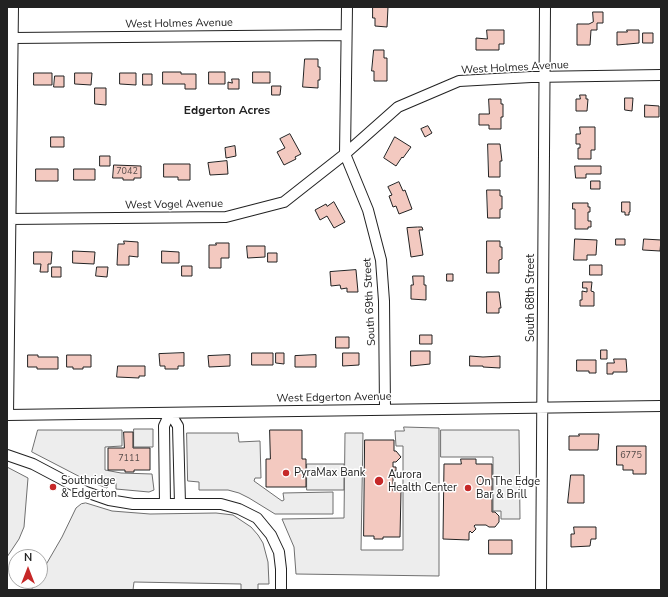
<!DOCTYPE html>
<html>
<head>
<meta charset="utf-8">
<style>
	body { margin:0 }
	#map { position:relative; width:668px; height:597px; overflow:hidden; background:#fff; font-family:"Nunito Sans",sans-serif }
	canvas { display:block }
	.frame { position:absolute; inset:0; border:8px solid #222; pointer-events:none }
	.north { position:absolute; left:8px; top:549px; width:40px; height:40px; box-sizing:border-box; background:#fff; border:1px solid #a7a7a7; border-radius:50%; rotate:0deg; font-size:11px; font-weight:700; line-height:16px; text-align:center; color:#222 }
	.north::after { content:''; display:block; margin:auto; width:14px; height:18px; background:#c62828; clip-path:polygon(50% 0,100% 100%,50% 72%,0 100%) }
</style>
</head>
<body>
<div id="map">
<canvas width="668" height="597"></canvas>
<div class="frame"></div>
<div class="north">N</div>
</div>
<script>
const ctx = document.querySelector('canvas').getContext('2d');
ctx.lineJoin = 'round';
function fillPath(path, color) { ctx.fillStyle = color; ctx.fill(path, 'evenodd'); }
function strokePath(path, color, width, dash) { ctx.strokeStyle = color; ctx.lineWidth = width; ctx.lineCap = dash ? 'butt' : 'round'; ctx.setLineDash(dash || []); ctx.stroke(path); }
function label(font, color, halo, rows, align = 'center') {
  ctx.font = font + ' "Nunito Sans",sans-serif'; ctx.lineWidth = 3; ctx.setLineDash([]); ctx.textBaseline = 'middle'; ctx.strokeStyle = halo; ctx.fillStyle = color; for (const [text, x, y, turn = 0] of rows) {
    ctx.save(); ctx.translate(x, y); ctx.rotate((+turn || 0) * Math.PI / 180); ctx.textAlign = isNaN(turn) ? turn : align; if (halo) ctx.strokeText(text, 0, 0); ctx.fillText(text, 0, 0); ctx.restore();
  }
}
const parking = new Path2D(`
	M 404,427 L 439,428 L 439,576 L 296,574 L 294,547 L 282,519 L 344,518 L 345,433 L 363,433 L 361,550 L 403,550 L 403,446 L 396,446 L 395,431 L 404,431 Z
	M 134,429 L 153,429 L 153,447 L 134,447 Z
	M 38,430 L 122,430 L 122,446 L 105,447 L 105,470 L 121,473 L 152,474 L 154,490 L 149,492 L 116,489 L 116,483 L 109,482 L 107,488 L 88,481 L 32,452 Z
	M 441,430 L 519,430 L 520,519 L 501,519 L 501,511 L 493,511 L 493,457 L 441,457 Z
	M 187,433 L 238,433 L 239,442 L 260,441 L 261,478 L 255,478 L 254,481 L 282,501 L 284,500 L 283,493 L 333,492 L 333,514 L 275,514 L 249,498 L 239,493 L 228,490 L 199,490 L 199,482 L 188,481 Z
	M 307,464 L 344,464 L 344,490 L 307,490 Z
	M 7,467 L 28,478 L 24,527 L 19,539 L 7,557 Z
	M 86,503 L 112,511 L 150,514 L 216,513 L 233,515 L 251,527 L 258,535 L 263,543 L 268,562 L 269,584 L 258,584 L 258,590 L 241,590 L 241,584 L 134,582 L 133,590 L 31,590 L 37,581 L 40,581 L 40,575 L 62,537 L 76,508 L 81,504 Z`);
fillPath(parking, '#ededed');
strokePath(parking, '#6f6f6f', 1);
const building = new Path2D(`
	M 373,7 L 388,7 L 387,27 L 375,26 L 375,18 L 373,18 Z
	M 593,12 L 603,12 L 603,23 L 597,23 L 597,30 L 591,30 L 590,45 L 577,45 L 577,24 L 589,24 L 593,22 Z
	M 487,30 L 504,30 L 504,44 L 499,44 L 499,50 L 476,50 L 476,38 L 487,39 Z
	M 627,30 L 639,30 L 639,43 L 617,45 L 617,32 L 627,32 Z
	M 643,33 L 653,33 L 653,43 L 643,43 Z
	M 374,50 L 384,50 L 384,58 L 387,58 L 387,81 L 374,81 L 374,71 L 372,71 Z
	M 305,59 L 318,59 L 318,67 L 320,67 L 320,80 L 318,80 L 318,88 L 303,87 Z
	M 163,72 L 181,72 L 181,74 L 196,74 L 196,89 L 185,89 L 185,84 L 163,84 Z
	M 209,72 L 225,72 L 225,84 L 209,84 Z
	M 253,72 L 270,72 L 270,83 L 253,83 Z
	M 34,73 L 52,73 L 52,85 L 34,85 Z
	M 75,73 L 92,73 L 91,85 L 75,84 Z
	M 120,73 L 136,73 L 136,85 L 120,84 Z
	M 143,74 L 152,74 L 152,85 L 143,85 Z
	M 55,76 L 64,76 L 64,87 L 54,87 Z
	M 232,79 L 239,79 L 239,89 L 228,89 L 228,82 L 232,83 Z
	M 272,86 L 281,86 L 280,95 L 272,95 Z
	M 95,88 L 106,88 L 106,105 L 95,104 Z
	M 580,95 L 586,95 L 586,99 L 588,99 L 587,111 L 576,111 L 576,99 L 580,99 Z
	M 625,98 L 633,98 L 632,111 L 625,110 Z
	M 489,99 L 501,99 L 501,104 L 503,104 L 503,117 L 501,117 L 501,129 L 489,129 L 489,125 L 479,125 L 479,114 L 489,114 Z
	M 645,105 L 659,106 L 659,117 L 645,117 Z
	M 428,126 L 432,133 L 425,137 L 421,129 Z
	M 580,127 L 595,127 L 595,150 L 591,150 L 591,159 L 578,159 L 578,148 L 580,148 L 580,144 L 576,144 L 576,134 L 580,134 Z
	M 290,134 L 301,154 L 295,157 L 296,159 L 284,165 L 277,152 L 285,148 L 280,139 Z
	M 51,137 L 64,137 L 64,147 L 51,147 Z
	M 395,137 L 411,147 L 403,158 L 402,157 L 396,166 L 384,158 Z
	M 488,144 L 500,144 L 502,161 L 500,161 L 500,177 L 489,177 Z
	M 235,146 L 236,156 L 226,158 L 225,148 Z
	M 100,156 L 110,156 L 110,166 L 100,166 Z
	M 227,161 L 228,174 L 210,175 L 208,163 Z
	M 164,164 L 190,164 L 190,180 L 178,180 L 178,177 L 164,177 Z
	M 114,165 L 141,166 L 141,178 L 134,178 L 134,180 L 123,180 L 123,178 L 113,178 Z
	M 575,166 L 601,166 L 601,174 L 586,174 L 586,178 L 576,178 Z
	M 36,169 L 58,169 L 58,181 L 36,181 Z
	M 74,169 L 95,169 L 95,180 L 74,180 Z
	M 591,181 L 600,181 L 600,189 L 591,189 Z
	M 399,182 L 403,191 L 405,190 L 412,209 L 399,214 L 396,206 L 393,207 L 389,196 L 392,195 L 388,187 Z
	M 487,190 L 500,190 L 500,196 L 502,196 L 502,209 L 500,209 L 500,218 L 488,218 Z
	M 334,202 L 345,222 L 334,228 L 327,216 L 320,220 L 315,210 L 326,204 L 327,206 Z
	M 622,202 L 630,202 L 630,212 L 629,212 L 629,215 L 625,215 L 625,212 L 622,212 Z
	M 573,203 L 588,203 L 588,207 L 590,207 L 590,212 L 588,212 L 588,221 L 591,221 L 591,227 L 588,227 L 588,229 L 575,229 L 575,209 L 573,209 Z
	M 418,227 L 422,227 L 423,230 L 419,230 L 423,255 L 411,257 L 407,228 Z
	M 575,239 L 597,240 L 596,255 L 587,255 L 587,260 L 574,260 Z
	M 616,239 L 625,239 L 625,245 L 616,245 Z
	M 644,239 L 661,240 L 660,251 L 643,250 Z
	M 124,241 L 138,242 L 138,257 L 129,256 L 129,265 L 117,265 L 118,244 L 124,244 Z
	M 487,241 L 500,241 L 500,247 L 502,247 L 502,259 L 499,260 L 499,273 L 487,273 Z
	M 216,243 L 229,243 L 229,258 L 221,258 L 221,268 L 209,268 L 209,245 L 216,245 Z
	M 247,246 L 265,246 L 265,257 L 248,258 Z
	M 73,251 L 95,252 L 94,264 L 73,263 Z
	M 162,251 L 179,252 L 179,263 L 162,263 Z
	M 34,252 L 52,252 L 51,264 L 48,264 L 48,272 L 40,272 L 41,264 L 34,264 Z
	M 268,253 L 277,253 L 277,262 L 268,262 Z
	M 590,265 L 602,265 L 602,275 L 590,275 Z
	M 182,266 L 192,266 L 192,276 L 182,276 Z
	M 52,267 L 61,267 L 61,277 L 52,277 Z
	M 97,267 L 108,267 L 107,277 L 96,276 Z
	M 356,270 L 358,292 L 347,292 L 347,288 L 341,289 L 340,285 L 331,286 L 330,272 Z
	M 447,274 L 453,274 L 453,281 L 447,281 Z
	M 413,276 L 424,276 L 424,285 L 426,285 L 426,300 L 411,299 L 411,285 L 413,285 Z
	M 583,282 L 592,282 L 591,291 L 594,292 L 594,306 L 580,306 L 580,300 L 582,300 L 582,291 L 587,292 L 587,288 L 583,288 Z
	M 487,292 L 499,292 L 501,308 L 499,308 L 499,313 L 487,313 Z
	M 420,335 L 432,335 L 432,344 L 420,344 Z
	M 336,337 L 349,337 L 349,348 L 336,348 Z
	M 601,350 L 607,350 L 607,359 L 601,359 Z
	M 411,351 L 430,351 L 430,364 L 411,366 Z
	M 184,353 L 184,366 L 178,366 L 178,369 L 165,369 L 165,366 L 160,366 L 159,354 Z
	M 252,353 L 273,353 L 273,365 L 252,365 Z
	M 276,353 L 284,353 L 284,364 L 276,363 Z
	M 343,353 L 359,353 L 359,365 L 343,366 Z
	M 28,355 L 38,355 L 38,357 L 58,357 L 58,369 L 37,369 L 37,367 L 28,367 Z
	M 67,355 L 91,355 L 91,367 L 83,367 L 83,369 L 73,369 L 73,367 L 67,367 Z
	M 230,355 L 230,366 L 209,367 L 208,356 Z
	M 316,355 L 316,367 L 295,367 L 295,356 Z
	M 470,356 L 483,357 L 500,356 L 500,368 L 483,367 L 483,366 L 470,366 Z
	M 614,359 L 626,359 L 627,372 L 613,372 L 613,374 L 607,374 L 607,363 L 614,363 Z
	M 577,360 L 596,360 L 596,373 L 589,373 L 589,371 L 577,371 Z
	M 118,366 L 145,366 L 145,376 L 139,376 L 139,378 L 117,377 Z
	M 270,430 L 302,430 L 302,459 L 306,459 L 306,487 L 266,487 L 266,459 L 270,459 Z
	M 124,432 L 133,432 L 133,448 L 150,448 L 150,470 L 134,470 L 134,472 L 125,472 L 125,470 L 108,470 L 108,448 L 124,448 Z
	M 579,434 L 599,434 L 598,450 L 569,450 L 569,436 L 579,436 Z
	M 365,440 L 394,440 L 394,451 L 396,451 L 401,457 L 396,462 L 393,462 L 393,467 L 396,467 L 396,471 L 393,471 L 393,491 L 401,491 L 400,537 L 383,537 L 383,539 L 374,539 L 374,536 L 364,536 Z
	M 617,446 L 646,446 L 646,474 L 633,474 L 633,470 L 623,470 L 623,465 L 617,465 Z
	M 461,459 L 476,459 L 476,464 L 492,464 L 492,512 L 495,512 L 499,516 L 499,522 L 495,527 L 489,527 L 486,525 L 475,525 L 474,526 L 476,529 L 472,533 L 470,531 L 469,533 L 469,540 L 443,539 L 444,464 L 461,464 Z
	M 571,475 L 584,475 L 584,503 L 568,503 Z
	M 574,527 L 596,527 L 596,539 L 591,539 L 590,546 L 571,547 L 571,534 L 574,534 Z
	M 489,540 L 512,540 L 512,554 L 489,554 Z`);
fillPath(building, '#f3c9c0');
strokePath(building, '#222', 1);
const minor = new Path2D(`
	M 347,7 L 345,154 L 368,210 L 381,260 L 384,301 L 385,409
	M 13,38 L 346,35
	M 9,219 L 226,217 L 284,202 L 345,154 L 398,107 L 459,81 L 531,77 L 661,75
	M 170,413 L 178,426 L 180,504
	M 7,415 L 661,406
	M 8,415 L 13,7
	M 7,455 L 33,464 L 86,492 L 109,500 L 133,504 L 221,504 L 239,509 L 257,518 L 271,535 L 279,552 L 281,569 L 281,590
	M 165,504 L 164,426 L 170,413
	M 541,590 L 545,7`);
strokePath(minor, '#222', 12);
strokePath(minor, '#fff', 10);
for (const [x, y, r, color] of [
	[286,473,4,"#c62828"],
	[379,481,5,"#c62828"],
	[53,487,4,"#c62828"],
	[468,488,4,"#c62828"]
]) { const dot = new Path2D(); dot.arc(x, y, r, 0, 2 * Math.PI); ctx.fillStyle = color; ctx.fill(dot); strokePath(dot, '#fff', 1.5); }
label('9px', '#564c4a', null, [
	["7042",127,172],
	["6775",631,456],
	["7111",129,459]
]);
label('11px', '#222', '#fff', [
	["West Holmes Avenue",179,24,-1],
	["West Holmes Avenue",515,68,-3],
	["West Vogel Avenue",174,205,-1],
	["South 68th Street",531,298,-90],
	["South 69th Street",370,302,-93],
	["West Edgerton Avenue",334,398,-1]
]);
label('11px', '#222', '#fff', [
	["PyraMax Bank",294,473],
	["Aurora",388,475],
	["Health Center",388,488],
	["Southridge",61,481],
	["& Edgerton",61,494],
	["On The Edge",476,482],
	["Bar & Brill",476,495]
], 'left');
label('bold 12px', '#222', '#fff', [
	["Edgerton Acres",227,111]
]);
</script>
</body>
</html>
